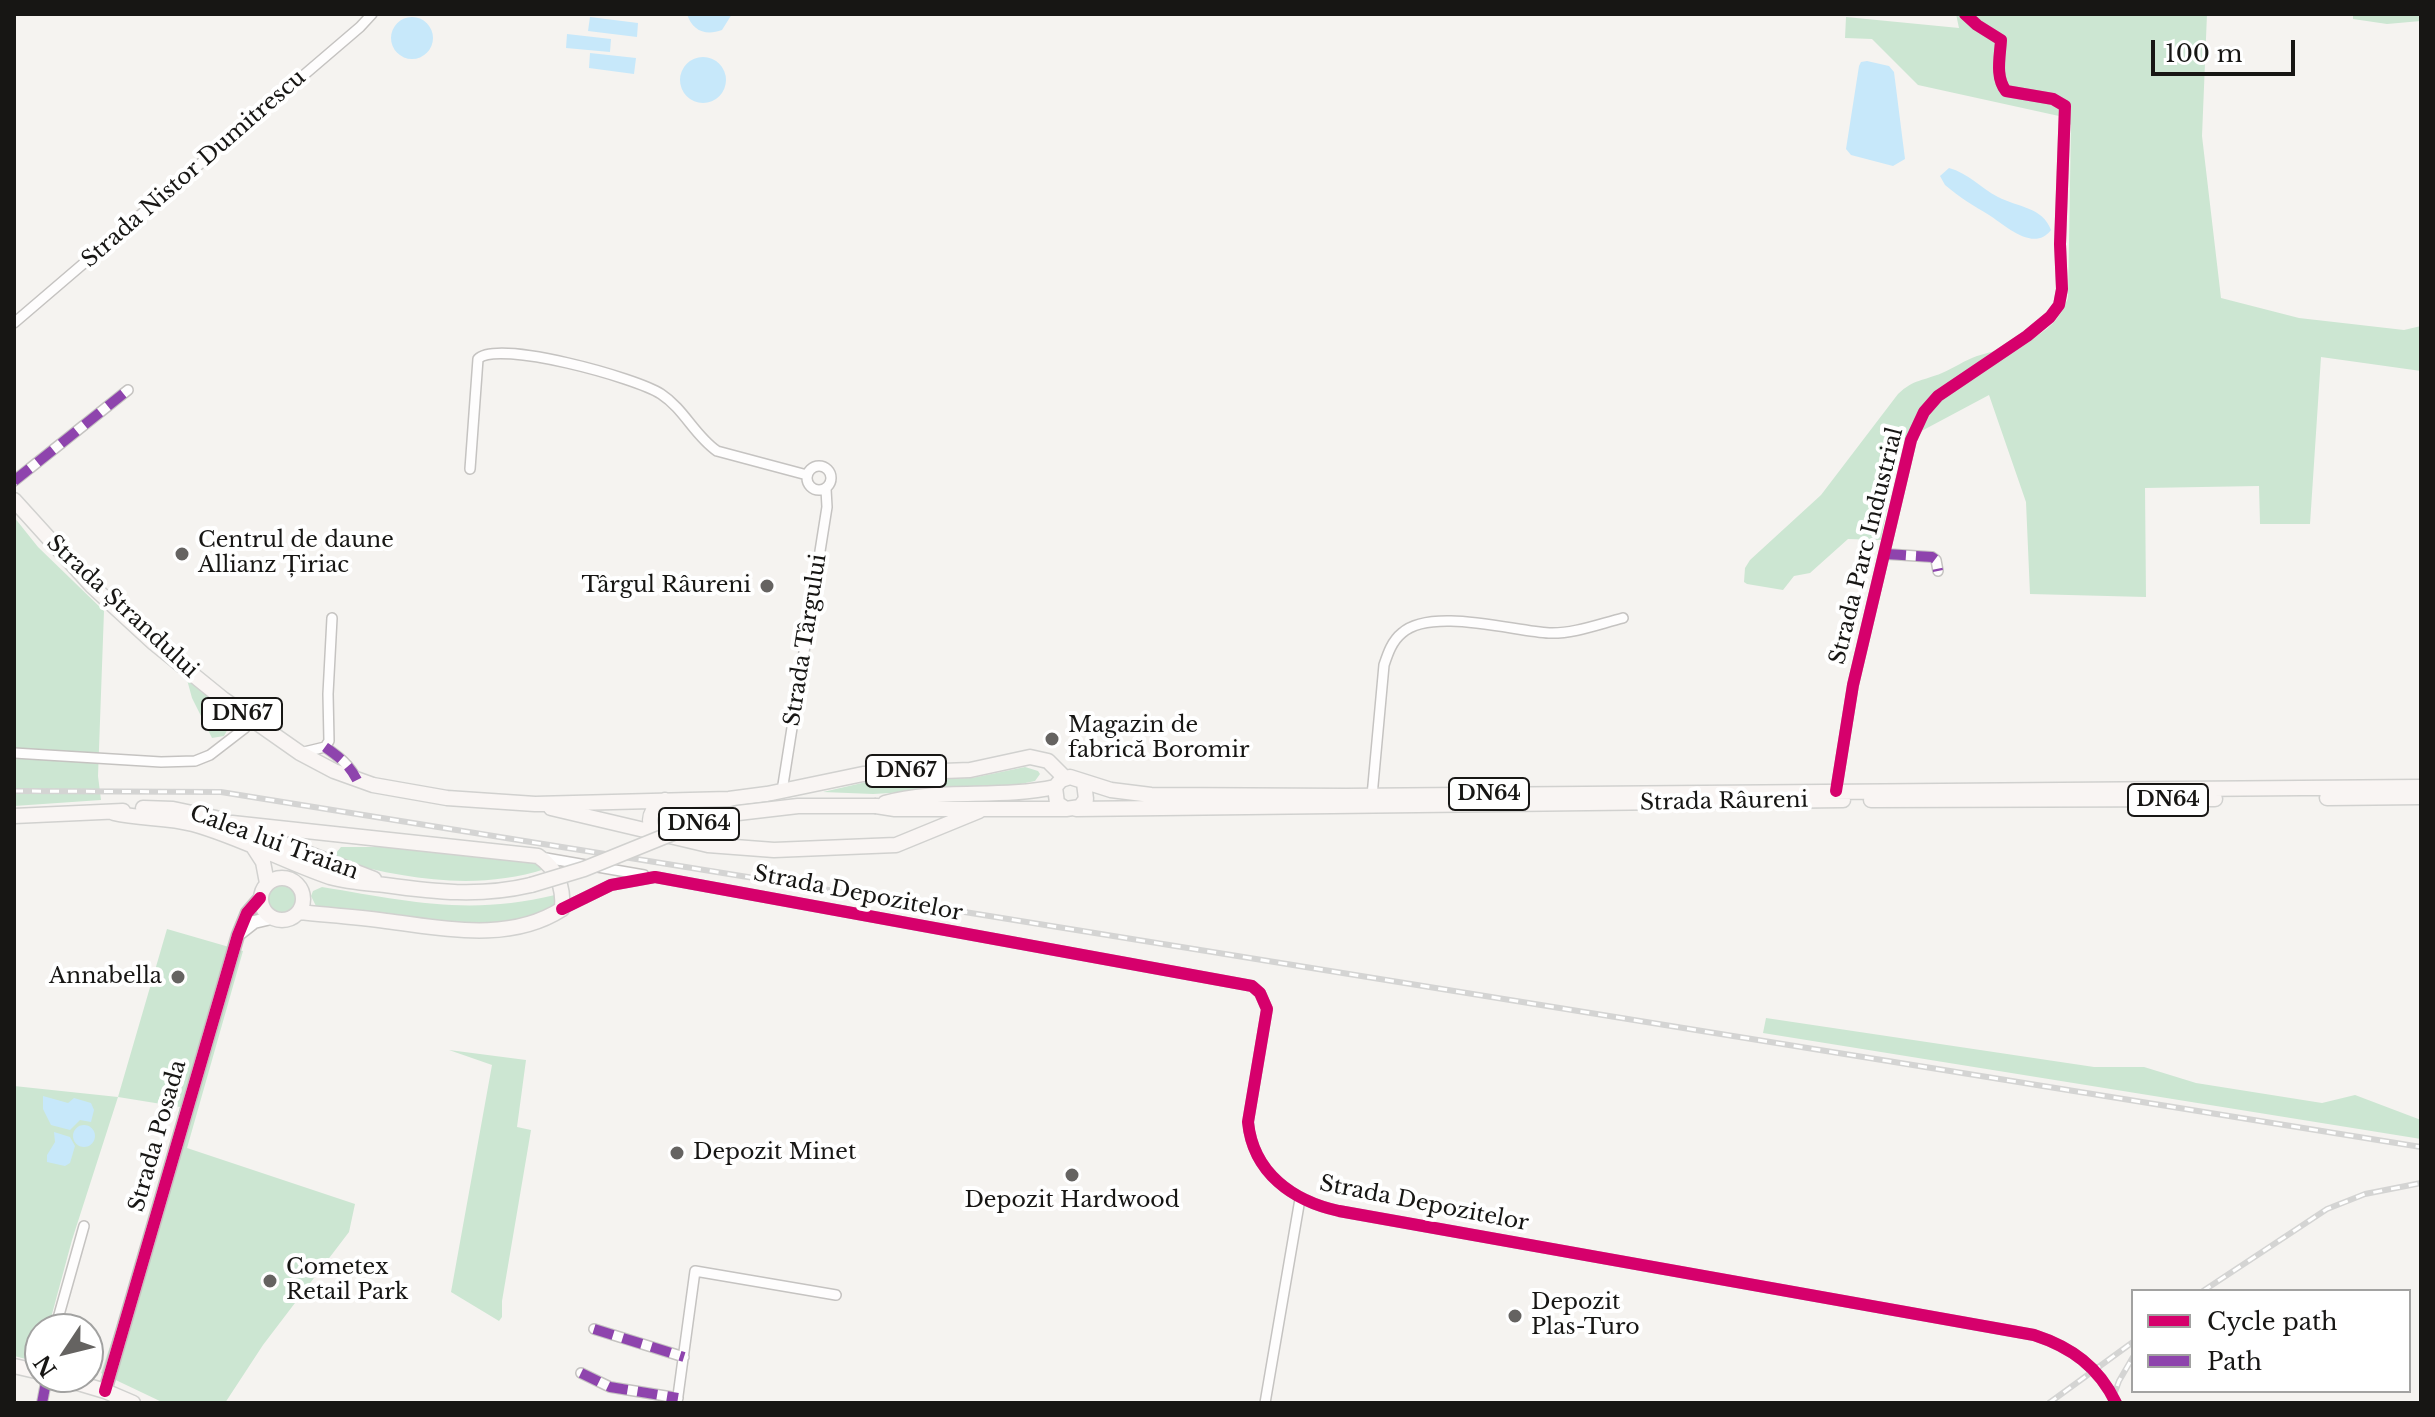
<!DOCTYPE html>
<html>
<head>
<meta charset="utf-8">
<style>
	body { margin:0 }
	#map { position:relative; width:2435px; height:1417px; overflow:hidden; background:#f5f3f0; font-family:"Libre Baskerville",serif }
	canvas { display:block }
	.frame { position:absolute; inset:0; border:16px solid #171614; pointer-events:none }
	.legend { position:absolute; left:2131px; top:1289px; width:280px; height:104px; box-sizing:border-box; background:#fff; border:2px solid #a2a2a1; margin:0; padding:10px 14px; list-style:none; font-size:24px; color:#171614 }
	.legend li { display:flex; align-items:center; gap:16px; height:40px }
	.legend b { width:40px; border:2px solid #a2a2a1 }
	.north { position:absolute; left:24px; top:1313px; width:80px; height:80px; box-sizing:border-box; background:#fff; border:2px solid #a2a2a1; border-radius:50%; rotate:235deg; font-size:22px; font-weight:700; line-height:32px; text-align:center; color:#171614 }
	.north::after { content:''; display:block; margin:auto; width:28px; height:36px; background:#656361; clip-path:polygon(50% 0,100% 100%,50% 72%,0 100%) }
	.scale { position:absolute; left:2151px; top:40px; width:144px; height:36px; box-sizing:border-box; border:4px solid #171614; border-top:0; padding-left:10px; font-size:24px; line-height:28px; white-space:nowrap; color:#171614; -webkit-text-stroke:6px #fff; paint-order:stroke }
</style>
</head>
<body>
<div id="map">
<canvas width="2435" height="1417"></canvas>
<div class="frame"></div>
<ul class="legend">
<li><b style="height:10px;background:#d6006c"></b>Cycle path</li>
<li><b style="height:10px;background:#8e44ad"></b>Path</li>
</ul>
<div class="north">N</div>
<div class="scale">100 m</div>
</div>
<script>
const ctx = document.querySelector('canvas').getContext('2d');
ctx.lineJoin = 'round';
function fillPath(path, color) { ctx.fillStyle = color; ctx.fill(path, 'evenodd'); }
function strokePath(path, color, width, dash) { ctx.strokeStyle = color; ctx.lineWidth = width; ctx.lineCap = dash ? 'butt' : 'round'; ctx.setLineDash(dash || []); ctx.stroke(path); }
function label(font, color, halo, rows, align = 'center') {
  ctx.font = font + ' "Libre Baskerville",serif'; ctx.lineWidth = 8; ctx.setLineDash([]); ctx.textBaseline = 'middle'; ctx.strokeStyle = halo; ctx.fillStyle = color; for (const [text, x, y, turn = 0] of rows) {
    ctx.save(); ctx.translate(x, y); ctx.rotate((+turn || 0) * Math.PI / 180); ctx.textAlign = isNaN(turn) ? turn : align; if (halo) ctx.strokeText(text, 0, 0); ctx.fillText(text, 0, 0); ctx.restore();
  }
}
fillPath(new Path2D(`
	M 1956,14 L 2207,14 L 2202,136 L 2221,298 L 2299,318 L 2404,330 L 2421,326 L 2421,371 L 2321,357 L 2310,524 L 2260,524 L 2259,486 L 2145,488 L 2146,597 L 2030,594 L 2026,502 L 1989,395 L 1899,443 L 1881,540 L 1848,539 L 1810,573 L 1794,576 L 1783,590 L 1747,584 L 1744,582 L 1745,568 L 1750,560 L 1821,495 L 1898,394 C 1914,379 1923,381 1942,373 C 1954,368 1965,360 1977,356 C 2015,345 2052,341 2068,298 L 2071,125 L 2059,116 L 1918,85 L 1872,39 L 1845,38 L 1846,17 L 1959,28 Z
	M 2353,14 L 2421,14 L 2421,21 L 2387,24 L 2353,19 Z
	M 14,517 L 38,547 L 104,611 L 98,776 L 101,800 L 14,806 Z
	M 186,676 L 231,713 L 231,723 L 224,736 L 212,738 L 192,698 Z
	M 1025,767 L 1038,771 L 1040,774 L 1035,781 L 1011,786 L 873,794 L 823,792 L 875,780 L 972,778 Z
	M 341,847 L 394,847 L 534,861 L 545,869 C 477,891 406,879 339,861 L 336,853 Z
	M267 899a15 15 0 1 1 30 0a15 15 0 1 1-30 0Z
	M 322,887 C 407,901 469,916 555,895 L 557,905 L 520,922 L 458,924 L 317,908 L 311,896 L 313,891 Z
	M 167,929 L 243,951 L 187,1148 L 355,1204 L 349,1232 L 263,1345 L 225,1403 L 164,1403 L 101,1373 L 146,1239 L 180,1107 L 118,1097 L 72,1240 L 48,1329 L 40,1329 L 38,1362 L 14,1356 L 14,1086 L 118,1097 Z
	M 1766,1018 L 2094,1067 L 2144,1067 L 2196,1083 L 2322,1103 L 2355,1095 L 2421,1120 L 2421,1139 L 1763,1033 Z
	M 449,1050 L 526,1060 L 517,1127 L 531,1130 L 502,1301 L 502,1317 L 499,1321 L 451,1292 L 492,1065 Z`), '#cce6d2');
fillPath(new Path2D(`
	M 687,14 L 732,14 L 722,30 C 706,36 692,31 687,14 Z
	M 590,17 L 638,23 L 637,37 L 588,31 Z
	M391 38a21 21 0 1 1 42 0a21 21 0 1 1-42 0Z
	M 567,34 L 611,39 L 610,52 L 566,48 Z
	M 590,53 L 636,58 L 634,74 L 589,68 Z
	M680 80a23 23 0 1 1 46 0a23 23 0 1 1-46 0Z
	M 1867,61 L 1889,66 L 1894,72 L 1905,159 L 1893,166 L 1851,155 L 1846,149 L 1859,66 L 1861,62 Z
	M 1949,168 C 1968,173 1981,188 1998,197 C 2017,207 2043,207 2051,230 C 2034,253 2005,225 1989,215 C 1974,206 1959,197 1945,185 L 1940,176 Z
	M 43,1096 L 68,1103 L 74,1098 L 91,1103 L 94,1110 L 91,1122 L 80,1120 L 70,1130 L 51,1125 L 43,1109 Z
	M73 1136a11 11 0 1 1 22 0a11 11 0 1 1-22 0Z
	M 54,1132 L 70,1137 L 75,1146 L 70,1163 L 65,1166 L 47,1162 L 47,1155 L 55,1142 Z`), '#c7e8fa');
const street = new Path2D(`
	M 14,323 L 360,27 L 372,14
	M807 478a12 12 0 1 1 24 0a12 12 0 1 1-24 0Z
	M 470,469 L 478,359 C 497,339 637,378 661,394 C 684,409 695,436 717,451 L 807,475
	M 14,481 L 128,390
	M 1886,554 L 1932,557 L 1936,560 L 1938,571
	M 325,747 C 339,757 349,764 357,780
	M 14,753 L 161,762 L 195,761 L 210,755 L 245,728 L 251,720
	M 300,753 L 325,747 L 329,741 L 328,694 L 332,618
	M 782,791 L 827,507 L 826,489
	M 1836,791 L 1853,685 L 1911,440 L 1924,412 L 1938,396 L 2027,336 L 2050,317 L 2059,305 L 2062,289 L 2060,244 L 2065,106 L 2053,99 L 2006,91 C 1995,77 2000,57 2001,40 L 1977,25 L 1965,14
	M 1372,796 L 1384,665 C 1388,653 1392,641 1402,633 C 1431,607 1513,631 1549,633 C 1573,634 1599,624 1623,618
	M 540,857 L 644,875
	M 562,909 L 611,885 L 655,877 L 1252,986 L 1260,993 L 1267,1009 L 1248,1122 C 1253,1173 1293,1201 1339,1211 L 2034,1335 C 2071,1347 2099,1367 2116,1403
	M 55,1329 L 84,1226
	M 594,1329 L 684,1357
	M 581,1373 L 610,1387 L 678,1398
	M 42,1403 L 47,1377
	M 677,1403 L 695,1271 L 836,1295
	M 1265,1403 L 1300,1199`);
const secondary = new Path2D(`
	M 240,933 L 254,922 L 271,918
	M 105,1391 L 238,935 L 247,913 L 260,898`);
const primary = new Path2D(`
	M 14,500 L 92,586 L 154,643 L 223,699 L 300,753 L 334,771 L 373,785 L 447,798 L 535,804 L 729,799 L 767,794 L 863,774 L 970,770 L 1030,757 L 1048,761 L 1065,778
	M 1084,783 L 1086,799 L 1080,807 L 1066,809 L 1057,803 L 1055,787 L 1061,780 L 1070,777 L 1111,790 L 1151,795 L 1346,796 L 2421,787
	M 2327,798 L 2421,797
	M 1871,800 L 2215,799
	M 885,803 C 937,788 1001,799 1055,787
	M 876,806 L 895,809 L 1066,809
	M 143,808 L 173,809 L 216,818 L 374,879
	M 551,808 L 708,845 L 774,850 L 896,845 L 979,811
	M 1076,809 L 1843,800
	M 114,813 C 140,819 167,817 193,824 C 240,837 283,861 330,877 C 348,882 366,883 385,885 C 435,892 480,897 531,885
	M 14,816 L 123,811
	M 232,823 L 538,856 C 557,869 564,887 562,909 C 509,943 444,928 386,921 C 357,917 328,915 299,912
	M 655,835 C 646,820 650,809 665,800
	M 252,845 L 263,862 L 267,883
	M261 899a21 21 0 1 1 42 0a21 21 0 1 1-42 0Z
	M 14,1366 L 40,1372
	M 58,1377 L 105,1391 L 133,1403`);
strokePath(street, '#c5c3c1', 12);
strokePath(secondary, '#c5c3c1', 15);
strokePath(primary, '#d1d1cf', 17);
strokePath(street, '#fefdfd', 9);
strokePath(secondary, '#fefdfd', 12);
strokePath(primary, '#f9f5f3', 14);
const rail = new Path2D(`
	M 14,791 L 221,792 L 2421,1147
	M 2203,1291 L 2327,1209 L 2365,1194 L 2421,1183
	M 2049,1403 L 2133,1342
	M 2111,1403 L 2119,1381 L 2133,1357`);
strokePath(rail, '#d4d4d3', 6);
strokePath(rail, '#fff', 3, [9]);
const primaryBridge = new Path2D(`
	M 531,885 L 584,869 L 678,831 L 738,813 L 798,806 L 876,806`);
strokePath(primaryBridge, '#d1d1cf', 17, []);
strokePath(primaryBridge, '#f9f5f3', 14);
strokePath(new Path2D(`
	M 14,481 L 128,390
	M 1886,554 L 1932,557 L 1936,560 L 1938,571
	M 325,747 C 339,757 349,764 357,780
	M 594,1329 L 684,1357
	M 581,1373 L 610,1387 L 678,1398
	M 42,1403 L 47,1377`), '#8e44ad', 10, [20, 10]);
strokePath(new Path2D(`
	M 1836,791 L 1853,685 L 1911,440 L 1924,412 L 1938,396 L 2027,336 L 2050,317 L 2059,305 L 2062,289 L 2060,244 L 2065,106 L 2053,99 L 2006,91 C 1995,77 2000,57 2001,40 L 1977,25 L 1965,14
	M 562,909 L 611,885 L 655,877 L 1252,986 L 1260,993 L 1267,1009 L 1248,1122 C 1253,1173 1293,1201 1339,1211 L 2034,1335 C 2071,1347 2099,1367 2116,1403
	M 105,1391 L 238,935 L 247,913 L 260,898`), '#d6006c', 12);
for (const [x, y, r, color] of [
	[182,554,8,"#656361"],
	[767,586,8,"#656361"],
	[1052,739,8,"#656361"],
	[178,977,8,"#656361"],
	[677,1153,8,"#656361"],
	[1072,1175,8,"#656361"],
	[270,1281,8,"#656361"],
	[1515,1316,8,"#656361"]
]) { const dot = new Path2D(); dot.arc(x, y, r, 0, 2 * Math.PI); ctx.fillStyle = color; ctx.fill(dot); strokePath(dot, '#fff', 3); }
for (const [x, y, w] of [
	[242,714,80],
	[906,771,80],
	[1489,794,80],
	[2168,800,80],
	[699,824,80]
]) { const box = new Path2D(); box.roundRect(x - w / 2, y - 16, w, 32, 6); ctx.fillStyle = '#fff'; ctx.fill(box); strokePath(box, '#171614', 2); }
label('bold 20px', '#171614', null, [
	["DN67",242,714],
	["DN67",906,771],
	["DN64",1489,794],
	["DN64",2168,800],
	["DN64",699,824]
]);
label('22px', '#171614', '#fff', [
	["Strada Nistor Dumitrescu",194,169,-41],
	["Strada Parc Industrial",1867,546,-76],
	["Strada Ștrandului",122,607,43],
	["Strada Târgului",806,640,-81],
	["Strada Râureni",1724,802,-1],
	["Calea lui Traian",274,843,20],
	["Strada Depozitelor",858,894,11],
	["Strada Posada",158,1136,-74],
	["Strada Depozitelor",1424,1204,11]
]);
label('22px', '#171614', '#fff', [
	["Centrul de daune",198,541],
	["Allianz Țiriac",198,566],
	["Târgul Râureni",751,586,"right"],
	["Magazin de",1068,726],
	["fabrică Boromir",1068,751],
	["Annabella",162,977,"right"],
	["Depozit Minet",693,1153],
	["Depozit Hardwood",1072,1201,"center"],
	["Cometex",286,1268],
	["Retail Park",286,1293],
	["Depozit",1531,1303],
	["Plas-Turo",1531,1328]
], 'left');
</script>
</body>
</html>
